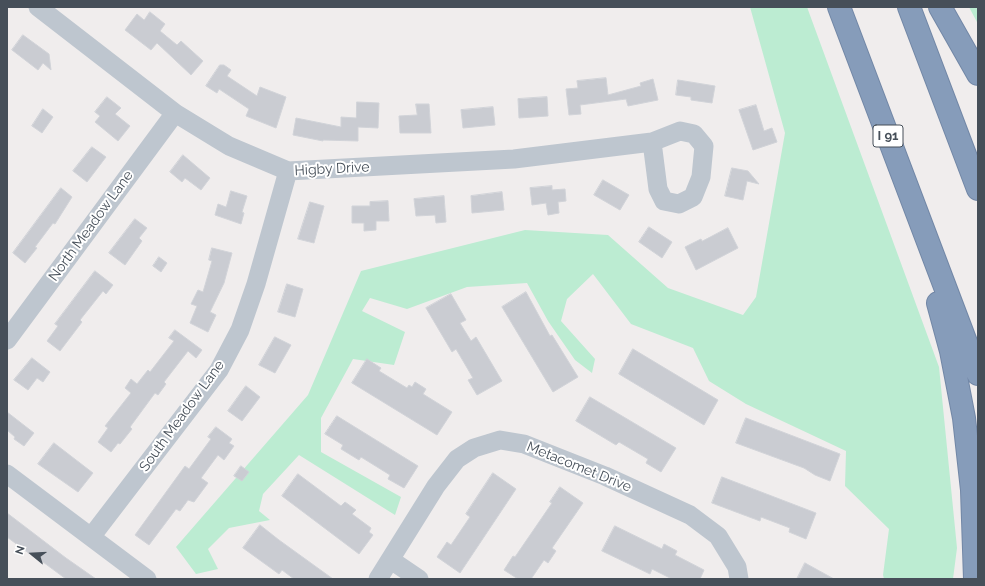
<!DOCTYPE html>
<html>
<head>
<meta charset="utf-8">
<style>
	body { margin:0 }
	#map { position:relative; width:985px; height:586px; overflow:hidden; background:#f0eded; font-family:Raleway,sans-serif }
	canvas { display:block }
	.frame { position:absolute; inset:0; border:8px solid #464f59; pointer-events:none }
	.north { position:absolute; left:12px; top:534px; width:40px; height:40px; -webkit-text-stroke:3px #fff; paint-order:stroke; rotate:288deg; font-size:11px; font-weight:700; line-height:16px; text-align:center; color:#464f59 }
	.north::after { content:''; display:block; margin:auto; width:14px; height:18px; background:#464f59; clip-path:polygon(50% 0,100% 100%,50% 72%,0 100%) }
</style>
</head>
<body>
<div id="map">
<canvas width="985" height="586"></canvas>
<div class="frame"></div>
<div class="north">N</div>
</div>
<script>
const ctx = document.querySelector('canvas').getContext('2d');
ctx.lineJoin = 'round';
function fillPath(path, color) { ctx.fillStyle = color; ctx.fill(path, 'evenodd'); }
function strokePath(path, color, width, dash) { ctx.strokeStyle = color; ctx.lineWidth = width; ctx.lineCap = dash ? 'butt' : 'round'; ctx.setLineDash(dash || []); ctx.stroke(path); }
function label(font, color, halo, rows, align = 'center') {
  ctx.font = font + ' Raleway,sans-serif'; ctx.lineWidth = 4; ctx.setLineDash([]); ctx.textBaseline = 'middle'; ctx.strokeStyle = halo; ctx.fillStyle = color; for (const [text, x, y, turn = 0] of rows) {
    ctx.save(); ctx.translate(x, y); ctx.rotate((+turn || 0) * Math.PI / 180); ctx.textAlign = isNaN(turn) ? turn : align; if (halo) ctx.strokeText(text, 0, 0); ctx.fillText(text, 0, 0); ctx.restore();
  }
}
fillPath(new Path2D(`
	M 750,7 L 807,7 L 939,367 L 957,548 L 953,579 L 884,579 L 883,575 L 889,529 L 845,486 L 846,451 L 746,404 L 709,381 L 693,348 L 631,324 L 593,274 L 567,299 L 561,321 L 595,359 L 592,373 L 575,360 L 548,321 L 527,283 L 467,287 L 407,309 L 370,298 L 362,311 L 405,332 L 394,365 L 353,359 L 321,418 L 321,452 L 401,497 L 395,515 L 299,455 L 263,494 L 259,511 L 270,520 L 229,528 L 208,549 L 218,569 L 196,574 L 176,547 L 308,395 L 361,271 L 525,230 L 608,235 L 668,288 L 743,315 L 756,297 L 785,133 Z
	M 969,7 L 978,7 L 978,24 Z`), '#bcecd2');
const building = new Path2D(`
	M 150,12 L 165,24 L 160,31 L 177,45 L 181,41 L 203,61 L 191,75 L 157,43 L 151,50 L 125,30 L 137,14 L 144,20 Z
	M 23,35 L 49,54 L 51,70 L 43,63 L 38,70 L 12,50 Z
	M 220,65 L 224,65 L 231,70 L 227,76 L 257,96 L 260,87 L 286,97 L 276,128 L 246,116 L 249,109 L 219,89 L 217,93 L 206,86 Z
	M 606,78 L 608,95 L 641,86 L 640,83 L 653,79 L 658,100 L 628,106 L 626,99 L 580,105 L 581,114 L 569,115 L 566,89 L 578,88 L 577,81 Z
	M 678,80 L 715,86 L 712,103 L 691,100 L 691,97 L 676,95 Z
	M 107,97 L 121,108 L 115,114 L 130,126 L 118,141 L 95,122 L 100,116 L 95,112 Z
	M 547,97 L 548,116 L 519,118 L 518,99 Z
	M 357,102 L 379,103 L 378,128 L 358,127 L 358,141 L 323,140 L 323,141 L 293,135 L 296,118 L 341,127 L 341,117 L 356,118 Z
	M 416,104 L 429,104 L 431,133 L 400,133 L 399,116 L 417,115 Z
	M 756,105 L 764,131 L 772,128 L 777,142 L 753,150 L 739,110 Z
	M 493,107 L 495,125 L 463,128 L 461,110 Z
	M 43,109 L 53,117 L 42,133 L 32,126 Z
	M 92,147 L 106,157 L 87,182 L 73,171 Z
	M 183,155 L 210,178 L 201,190 L 185,178 L 182,182 L 170,172 Z
	M 732,168 L 748,171 L 759,184 L 747,181 L 743,200 L 725,196 Z
	M 603,180 L 629,195 L 620,210 L 594,195 Z
	M 552,186 L 552,190 L 565,189 L 566,201 L 558,202 L 559,213 L 548,215 L 546,203 L 532,205 L 530,188 Z
	M 61,188 L 72,197 L 55,224 L 53,223 L 35,247 L 37,248 L 25,263 L 13,253 Z
	M 231,191 L 247,196 L 242,212 L 244,213 L 241,224 L 215,215 L 218,204 L 226,207 Z
	M 502,192 L 504,210 L 472,213 L 471,196 Z
	M 444,196 L 446,222 L 436,223 L 435,215 L 416,216 L 414,199 Z
	M 388,201 L 389,221 L 376,221 L 376,230 L 364,231 L 364,223 L 352,223 L 352,206 L 370,206 L 370,202 Z
	M 310,202 L 324,206 L 314,243 L 298,239 Z
	M 135,219 L 147,228 L 139,238 L 142,241 L 125,265 L 109,253 Z
	M 649,227 L 672,242 L 662,258 L 639,242 Z
	M 728,228 L 738,248 L 696,270 L 685,247 L 701,239 L 702,241 Z
	M 212,248 L 232,253 L 224,283 L 210,312 L 216,315 L 208,332 L 190,323 L 197,306 L 191,304 L 198,290 L 203,292 L 212,261 L 209,260 Z
	M 159,257 L 167,263 L 161,272 L 153,266 Z
	M 95,271 L 113,285 L 106,294 L 103,291 L 80,320 L 82,322 L 60,351 L 47,341 L 58,326 L 55,324 Z
	M 287,284 L 303,289 L 295,317 L 278,312 Z
	M 526,292 L 550,336 L 552,335 L 578,377 L 553,392 L 502,307 Z
	M 451,294 L 466,320 L 460,323 L 471,341 L 476,337 L 502,381 L 477,395 L 468,380 L 473,378 L 456,349 L 452,352 L 426,308 Z
	M 175,330 L 202,350 L 196,358 L 188,351 L 164,382 L 166,384 L 158,395 L 155,393 L 130,427 L 132,429 L 120,444 L 118,443 L 111,452 L 98,442 L 108,428 L 105,426 L 131,393 L 125,388 L 131,379 L 137,384 L 148,370 L 150,372 L 174,341 L 169,338 Z
	M 275,337 L 291,345 L 275,373 L 259,365 Z
	M 633,349 L 718,400 L 704,425 L 619,374 Z
	M 32,358 L 50,372 L 43,382 L 37,378 L 28,390 L 14,380 Z
	M 367,359 L 381,368 L 379,371 L 407,388 L 409,385 L 412,387 L 415,382 L 426,389 L 423,394 L 452,412 L 437,435 L 352,383 Z
	M 246,386 L 260,397 L 242,421 L 228,411 Z
	M 590,397 L 676,448 L 661,472 L 646,463 L 648,459 L 619,442 L 616,445 L 576,421 Z
	M 7,412 L 34,433 L 24,446 L 14,439 L 15,437 L 7,430 Z
	M 337,416 L 418,466 L 404,488 L 388,479 L 390,475 L 361,457 L 359,460 L 341,449 L 343,445 L 325,434 Z
	M 746,418 L 840,454 L 830,481 L 815,475 L 804,468 L 736,443 Z
	M 216,427 L 232,439 L 229,443 L 234,446 L 224,460 L 218,455 L 201,478 L 208,483 L 194,502 L 188,500 L 180,511 L 176,509 L 149,545 L 135,535 L 185,466 L 189,469 L 211,439 L 208,437 Z
	M 54,443 L 93,473 L 78,492 L 38,464 Z
	M 241,466 L 249,472 L 242,481 L 234,476 Z
	M 493,473 L 516,489 L 460,573 L 437,557 L 447,542 L 451,545 L 470,517 L 466,514 Z
	M 298,474 L 341,506 L 345,502 L 356,510 L 352,514 L 371,528 L 369,532 L 373,535 L 359,554 L 282,496 Z
	M 722,477 L 816,513 L 806,539 L 789,532 L 790,528 L 761,517 L 760,521 L 712,503 Z
	M 560,487 L 583,503 L 552,548 L 556,551 L 548,563 L 544,560 L 531,579 L 518,579 L 504,570 L 513,556 L 515,557 L 552,503 L 550,502 Z
	M 7,513 L 66,558 L 96,579 L 66,579 L 43,562 L 42,563 L 7,537 Z
	M 260,525 L 279,540 L 333,579 L 294,579 L 282,570 L 279,574 L 243,548 Z
	M 615,526 L 662,549 L 664,544 L 677,551 L 675,555 L 704,570 L 700,579 L 672,579 L 652,569 L 650,574 L 602,551 Z
	M 805,563 L 834,579 L 797,579 Z`);
fillPath(building, '#caccd2');
strokePath(building, '#d1d3d8', 1);
const highway = new Path2D(`
	M 839,7 L 978,374
	M 909,7 L 978,189
	M 940,7 L 978,74
	M 938,303 L 951,351 L 964,418 L 972,490 L 975,579`);
strokePath(highway, '#7287a6', 24);
strokePath(new Path2D(`
	M 38,7 L 175,113 L 229,146 L 288,171 L 514,159 L 652,142 L 680,131 L 694,134 L 704,146 L 701,177 L 693,197 L 679,204 L 664,201 L 658,189 L 652,142
	M 7,340 L 175,113
	M 7,474 L 147,579
	M 91,537 L 219,370 L 240,330 L 256,284 L 288,171
	M 391,560 L 419,579
	M 378,579 L 436,486 L 457,459 L 474,448 L 500,440 L 524,444 L 605,476 L 690,515 L 718,536 L 737,567 L 739,579`), '#bec6cf', 19);
strokePath(highway, '#869cba', 22);
for (const [x, y, w] of [
	[888,136,30]
]) { const box = new Path2D(); box.roundRect(x - w / 2, y - 11, w, 22, 3); ctx.fillStyle = '#fff'; ctx.fill(box); strokePath(box, '#464f59', 1); }
label('bold 13px', '#464f59', null, [
	["I 91",888,136]
]);
label('14px', '#464f59', '#fff', [
	["Higby Drive",332,169,-3],
	["North Meadow Lane",91,226,-54],
	["South Meadow Lane",182,416,-54],
	["Metacomet Drive",579,467,22]
]);
</script>
</body>
</html>
